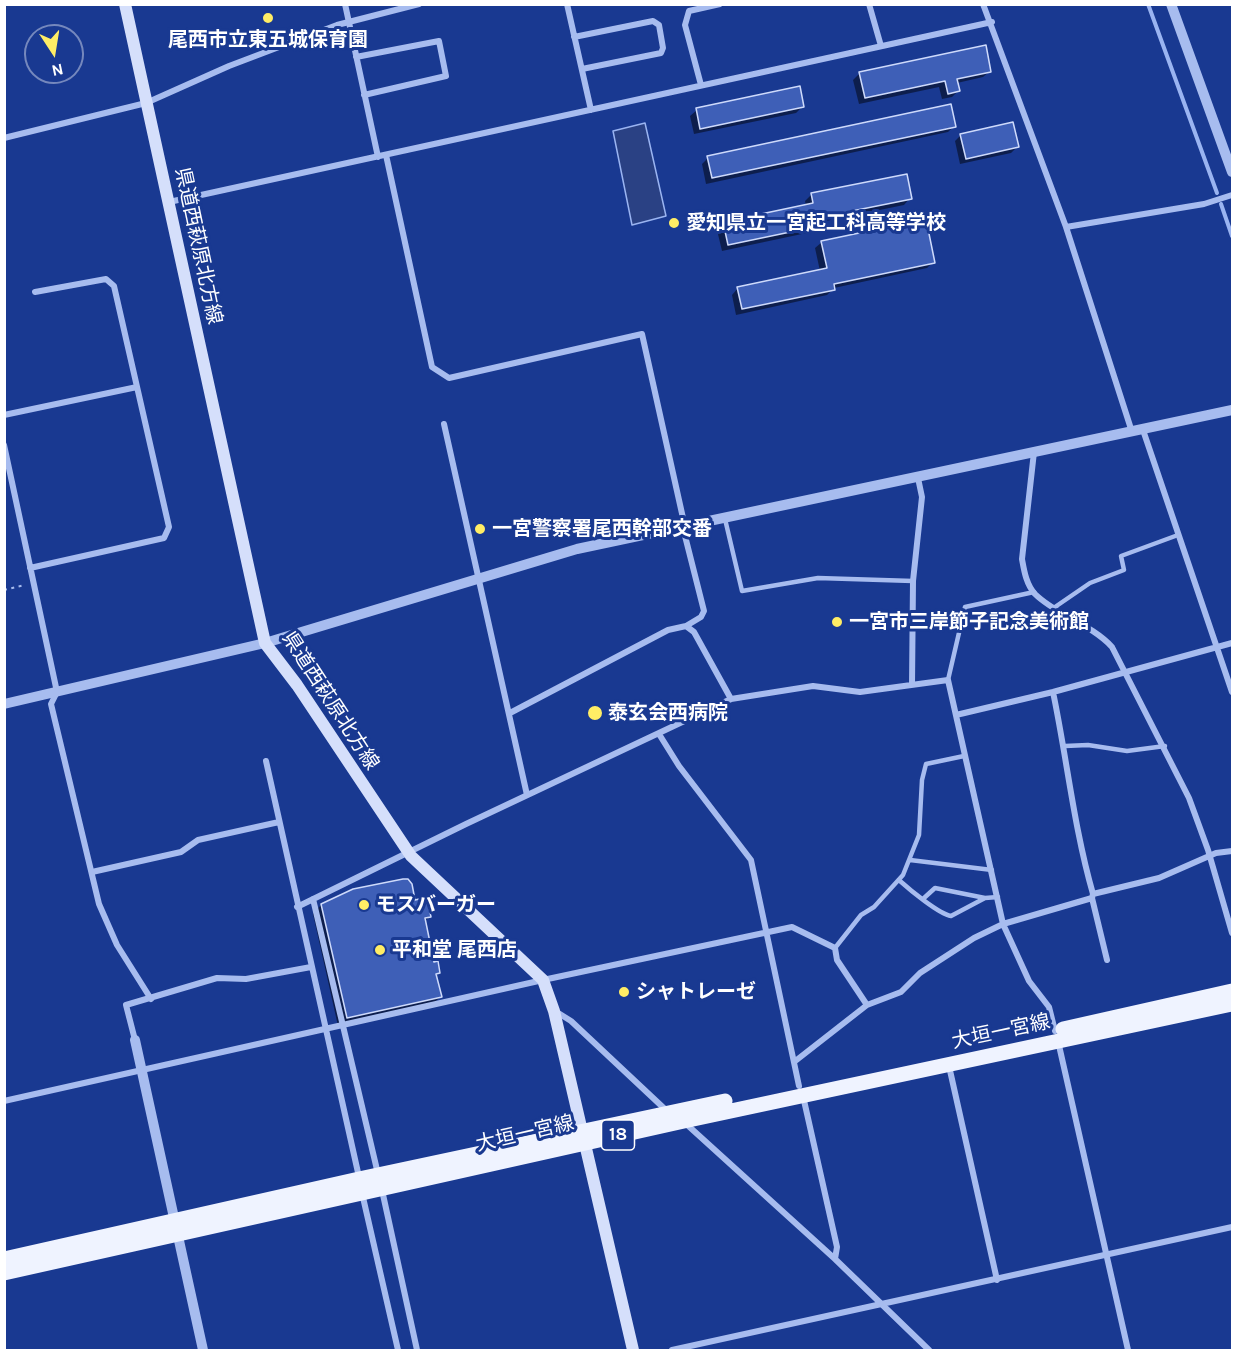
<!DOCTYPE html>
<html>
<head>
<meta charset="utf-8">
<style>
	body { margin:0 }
	#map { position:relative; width:1237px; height:1355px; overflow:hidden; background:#193991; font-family:Karla,sans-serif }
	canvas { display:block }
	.frame { position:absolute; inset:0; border:6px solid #fff; pointer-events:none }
	.north { position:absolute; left:24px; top:24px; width:60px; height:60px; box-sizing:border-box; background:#193991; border:2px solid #7588bd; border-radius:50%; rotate:168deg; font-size:16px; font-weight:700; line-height:24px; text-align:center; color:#fff }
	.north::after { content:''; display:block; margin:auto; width:21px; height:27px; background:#ffed65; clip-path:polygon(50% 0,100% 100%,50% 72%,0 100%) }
</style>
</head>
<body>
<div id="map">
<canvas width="1237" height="1355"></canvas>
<div class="frame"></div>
<div class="north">N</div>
</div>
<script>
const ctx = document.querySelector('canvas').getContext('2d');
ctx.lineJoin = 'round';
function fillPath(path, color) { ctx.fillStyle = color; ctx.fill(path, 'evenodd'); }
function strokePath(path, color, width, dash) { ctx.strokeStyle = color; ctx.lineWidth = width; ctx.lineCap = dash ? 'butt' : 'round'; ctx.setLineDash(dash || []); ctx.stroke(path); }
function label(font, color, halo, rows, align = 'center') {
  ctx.font = font + ' Karla,"Noto Sans JP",sans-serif'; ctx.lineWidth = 6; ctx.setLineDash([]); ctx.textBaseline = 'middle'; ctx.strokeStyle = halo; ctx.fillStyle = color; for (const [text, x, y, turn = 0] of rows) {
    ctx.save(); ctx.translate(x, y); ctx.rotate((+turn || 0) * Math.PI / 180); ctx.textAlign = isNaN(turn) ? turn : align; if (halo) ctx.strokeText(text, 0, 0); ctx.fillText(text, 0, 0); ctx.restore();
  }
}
const water = new Path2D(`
	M 645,123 L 666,216 L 632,225 L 613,131 Z`);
fillPath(water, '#2a4184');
strokePath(water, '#9ab4f1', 1.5);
fillPath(new Path2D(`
	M 990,71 L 983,77 L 957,83 L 958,91 L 952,97 L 942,99 L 939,87 L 859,104 L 853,80 L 860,73 Z
	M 803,106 L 796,113 L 694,134 L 690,116 L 697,110 Z
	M 954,126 L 948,132 L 706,184 L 702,164 L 708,158 Z
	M 961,135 L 1017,147 L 1011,153 L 960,164 L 955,141 Z
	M 812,194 L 910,198 L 904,205 L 821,222 L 816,231 L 722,251 L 717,230 L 724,224 L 806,206 L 805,201 Z
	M 822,242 L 933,262 L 927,268 L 834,288 L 827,295 L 736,315 L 732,295 L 738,288 L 820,271 L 815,248 Z
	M 414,902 L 430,916 L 424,922 L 433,964 L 439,972 L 435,976 L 440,997 L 431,1006 L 338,1026 L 313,914 L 321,905 Z`), '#0007');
strokePath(new Path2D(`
	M 1148,4 L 1217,193
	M 1221,204 L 1232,236`), '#9ab4f1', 4);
const building = new Path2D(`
	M 986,45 L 991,72 L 957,79 L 960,91 L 948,94 L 945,81 L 865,98 L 859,72 Z
	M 800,86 L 804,107 L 700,129 L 696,108 Z
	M 951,104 L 956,127 L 712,178 L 707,156 Z
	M 1013,122 L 1019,147 L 966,159 L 960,134 Z
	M 907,174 L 912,199 L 822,217 L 824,225 L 728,245 L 723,222 L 813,203 L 811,193 Z
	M 926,219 L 935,263 L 834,284 L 835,290 L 742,309 L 737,287 L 827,268 L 821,241 Z
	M 403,879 L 408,879 L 412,884 L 415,900 L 427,897 L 431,917 L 425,918 L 434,962 L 438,961 L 440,973 L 436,974 L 442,997 L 347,1018 L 321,904 L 353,889 Z`);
fillPath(building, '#3e5fb7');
strokePath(building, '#cedafb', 1.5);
strokePath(new Path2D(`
	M 4,590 L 25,585`), '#a7bcef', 2, [3, 4.5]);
strokePath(new Path2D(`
	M 725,519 L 742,591 L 818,578 L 913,581
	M 1055,607 L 1090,583 L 1124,570 L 1121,556 L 1178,535
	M 948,680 L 965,607 L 1034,592
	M 1065,746 L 1088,745 L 1127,751 L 1165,746
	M 910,860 L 992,870
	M 900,881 C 910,890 939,914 951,916 L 985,898 L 998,897
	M 924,898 L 935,888 L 985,898
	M 835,948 L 861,915 L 874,907 L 903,875 L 919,835 L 922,780 L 926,764 L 964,756`), '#a7bcef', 4.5);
strokePath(new Path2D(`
	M 345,4 L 378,157
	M 567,4 L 591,110
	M 869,4 L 881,46
	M 983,4 L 1066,227 L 1132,432
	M 574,37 L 653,21 L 659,25 L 663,48 L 661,53 L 582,69
	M 356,57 L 439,41 L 446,76 L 364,95
	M 701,85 L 685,25 L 689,11 L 720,4
	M 4,138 L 146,103 L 229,66 L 337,25 L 419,4
	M 386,155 L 432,367 L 449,378 L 642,334 L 685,527
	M 169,202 L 992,22
	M 1066,227 L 1204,204 L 1232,195
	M 4,415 L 137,387
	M 444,424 L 527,795
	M 1143,430 L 1232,692
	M 4,445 L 57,692 L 51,704 L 99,904 L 117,945 L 151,999
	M 1034,452 L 1022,559 C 1024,570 1026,584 1035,594 C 1056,615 1091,624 1112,647 L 1189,798 L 1208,850 L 1232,933
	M 683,528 L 704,611 L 701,617 L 686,626
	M 30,568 L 164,538 L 169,527 L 114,286 L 106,279 L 35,292
	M 912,685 L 913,581 L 922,497 L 918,478
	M 1053,692 C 1067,759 1074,828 1093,894
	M 510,713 L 668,630 L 686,626 L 694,632 L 731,699
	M 956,715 L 1053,692 L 1232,643
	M 659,734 L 679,766 L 751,860 L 799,1086
	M 266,761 L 359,1177
	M 92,872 L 181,852 L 198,840 L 279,822
	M 1092,898 L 1107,960
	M 313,899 L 378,1174
	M 297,907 L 466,824 L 731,699 L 813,686 L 860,692 L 948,680 L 1003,924 L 1029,981 L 1049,1007 L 1055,1031
	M 555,1011 L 571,1021 L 668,1112
	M 135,1040 L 126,1005 L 217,978 L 246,979 L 311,967
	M 1058,1041 L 1128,1350
	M 794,1062 L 867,1005 L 901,992 L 920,973 L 974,938 L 1003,924 L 1092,898 L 1093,894 L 1159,878 L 1216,853 L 1232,851
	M 949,1066 L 997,1280
	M 803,1096 L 837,1247 L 835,1259
	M 4,1101 L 543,980 L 792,927 L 835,948 L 837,960 L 867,1005
	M 684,1122 L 835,1259 L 929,1350
	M 382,1190 L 417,1350
	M 362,1193 L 398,1350
	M 672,1350 L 1232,1227`), '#a7bcef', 6);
strokePath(new Path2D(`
	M 1171,4 L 1232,172
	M 4,704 L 265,643 L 577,549 L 1232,410
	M 135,1040 L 203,1350`), '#a7bcef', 10);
strokePath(new Path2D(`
	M 125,4 L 265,643 L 297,685 L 411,856 L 543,980 L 554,1011 L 633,1350`), '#d5dffb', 12);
strokePath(new Path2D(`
	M 1063,1029 L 1232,991
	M 4,1259 L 359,1179 L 725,1101
	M 4,1273 L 684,1121 L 1232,1004`), '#eff3ff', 15);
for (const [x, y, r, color] of [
	[268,18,6,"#ffed65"],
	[674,223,6,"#ffed65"],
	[480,529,6,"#ffed65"],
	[837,622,6,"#ffed65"],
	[595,713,8,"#ffed65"],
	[364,905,6,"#ffed65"],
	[380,950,6,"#ffed65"],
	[624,992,6,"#ffed65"]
]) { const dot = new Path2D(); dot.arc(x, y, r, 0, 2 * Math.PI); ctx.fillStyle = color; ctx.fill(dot); strokePath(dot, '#193991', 2); }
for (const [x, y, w] of [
	[618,1135,33]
]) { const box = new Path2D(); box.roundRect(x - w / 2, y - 15, w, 30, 4.5); ctx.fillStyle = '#193991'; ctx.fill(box); strokePath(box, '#fff', 1.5); }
label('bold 18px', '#fff', null, [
	["18",618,1135]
]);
label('bold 20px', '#fff', '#193991', [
	["尾西市立東五城保育園",268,40,"center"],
	["愛知県立一宮起工科高等学校",686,223],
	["一宮警察署尾西幹部交番",492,529],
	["一宮市三岸節子記念美術館",849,622],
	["泰玄会西病院",608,713],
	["モスバーガー",376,905],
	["平和堂 尾西店",392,950],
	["シャトレーゼ",636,992]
], 'left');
label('20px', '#fff', '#193991', [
	["県道西萩原北方線",198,246,78],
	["県道西萩原北方線",330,701,57],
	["大垣一宮線",1001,1032,-12],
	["大垣一宮線",525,1134,-13]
]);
</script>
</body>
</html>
